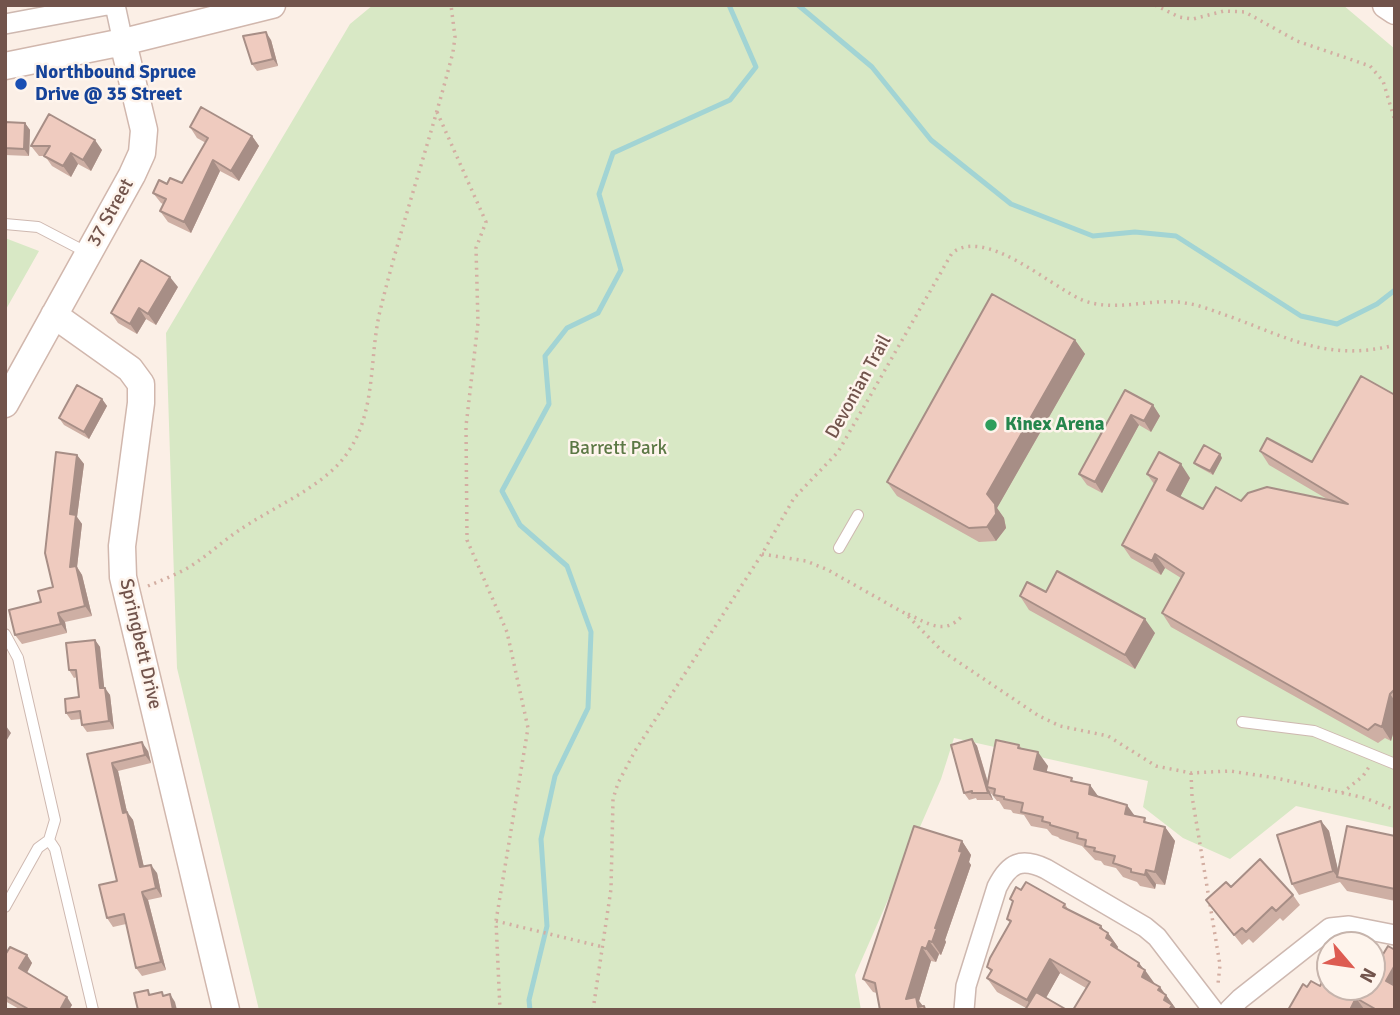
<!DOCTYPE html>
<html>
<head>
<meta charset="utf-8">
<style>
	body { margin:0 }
	#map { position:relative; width:1400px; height:1015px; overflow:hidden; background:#fbefe6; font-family:Signika,sans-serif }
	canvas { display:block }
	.frame { position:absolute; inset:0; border:7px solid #72544c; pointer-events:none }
	.north { position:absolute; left:1316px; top:931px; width:70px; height:70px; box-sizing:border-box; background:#fef4ec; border:2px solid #c6b4ac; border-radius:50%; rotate:119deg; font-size:19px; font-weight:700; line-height:28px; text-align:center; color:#72544c }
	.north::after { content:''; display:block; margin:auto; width:24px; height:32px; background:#dd5c52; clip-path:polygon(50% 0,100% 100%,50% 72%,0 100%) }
</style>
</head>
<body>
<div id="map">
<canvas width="1400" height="1015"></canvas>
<div class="frame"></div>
<div class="north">N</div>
</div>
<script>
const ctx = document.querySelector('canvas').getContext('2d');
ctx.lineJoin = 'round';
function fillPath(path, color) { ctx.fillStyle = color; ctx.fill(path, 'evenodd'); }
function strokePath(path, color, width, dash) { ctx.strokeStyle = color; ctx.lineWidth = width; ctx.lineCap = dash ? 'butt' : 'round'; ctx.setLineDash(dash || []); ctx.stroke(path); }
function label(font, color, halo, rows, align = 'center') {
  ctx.font = font + ' Signika,sans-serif'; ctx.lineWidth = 5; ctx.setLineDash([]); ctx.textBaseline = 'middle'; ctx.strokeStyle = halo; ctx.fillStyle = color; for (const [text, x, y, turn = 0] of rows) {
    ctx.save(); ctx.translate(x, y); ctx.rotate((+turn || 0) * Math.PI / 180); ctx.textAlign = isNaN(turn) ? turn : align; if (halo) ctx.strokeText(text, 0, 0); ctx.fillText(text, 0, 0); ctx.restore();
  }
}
fillPath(new Path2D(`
	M 373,5 L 1343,5 L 1395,49 L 1395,828 L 1296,806 L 1230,859 L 1183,838 L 1143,807 L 1148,781 L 954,738 L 941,779 L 855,975 L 861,1010 L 259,1010 L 177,668 L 166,333 L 350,24 Z
	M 5,238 L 39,251 L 5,311 Z`), '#d8e8c5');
strokePath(new Path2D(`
	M 798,5 L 872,67 L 931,140 L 1011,204 L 1093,236 L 1135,232 L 1176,236 L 1301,316 L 1337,324 L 1377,304 L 1395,290
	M 530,1010 L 529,1000 L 547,926 L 541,839 L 555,776 L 588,708 L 591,632 L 567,566 L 520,525 L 502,491 L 549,404 L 545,356 L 567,328 L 598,313 L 621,270 L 599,194 L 613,153 L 730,100 L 756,67 L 729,5`), '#a2d4d4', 5);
const lane = new Path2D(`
	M 5,224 L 38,227 L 88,253
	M 839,548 L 858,515
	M 5,634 L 18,658 L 55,820 L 49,840 L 55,849 L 93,1010
	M 1242,722 L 1314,731 L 1395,764
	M 5,907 L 38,848 L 49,840`);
const street = new Path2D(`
	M 115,5 L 123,42
	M 5,24 L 107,5
	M 964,1010 L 966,986 L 997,887 C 1009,863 1021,857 1046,869 L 1145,927 L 1157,937 L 1213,1010
	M 1229,1010 L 1240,999 L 1330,928 L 1349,926 L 1395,935`);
const secondary = new Path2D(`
	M 1386,5 L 1395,11
	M 5,66 L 123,42 L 272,5
	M 54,315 L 130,369 L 141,384 L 141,403 L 122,546 L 123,577 L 226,1010
	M 5,404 L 132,175 L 142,153 L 144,130 L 123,42`);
strokePath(lane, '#ceb8b0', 12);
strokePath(street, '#ceb8b0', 22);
strokePath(secondary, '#d1b7ad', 29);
strokePath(new Path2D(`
	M 1155,5 L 1179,17 L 1193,19 L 1224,11 L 1245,12 L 1297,41 L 1370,66 L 1383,81 L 1395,121
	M 437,112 L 486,222 L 476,248 L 478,323 L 466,426 L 467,540 L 507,632 L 528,728 L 496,921 L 500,1010
	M 762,554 L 806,561 L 828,570 L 906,614 L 942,651 L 1039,716 L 1060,726 L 1108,736 L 1156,766 L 1191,773 L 1230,771 L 1276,778 L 1365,798 L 1395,810
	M 148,586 C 162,580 178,574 191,566 C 208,555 222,542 238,531 C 271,508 322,488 346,455 C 378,411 368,357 381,307 C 402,222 431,138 453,52 L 455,37 L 451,5
	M 908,614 C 929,624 945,636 963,615
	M 1191,773 L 1192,796 L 1220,965 L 1218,984
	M 1342,793 L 1363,776 L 1369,767
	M 496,921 L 603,947
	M 593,1010 L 611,889 L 613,799 L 618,783 L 635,751 L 762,554 L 794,498 L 838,452 L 952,253 C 985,227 1048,284 1080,299 C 1114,314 1150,297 1185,303 C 1201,305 1216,312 1231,317 C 1291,339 1329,362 1395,345`), '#d3aea2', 3.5, [2, 5]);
strokePath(lane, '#fff', 10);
strokePath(street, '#fff', 19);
strokePath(secondary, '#fff', 26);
fillPath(new Path2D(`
	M 271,40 L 278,66 L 257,71 L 252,64 Z
	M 49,114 L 102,150 L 91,171 L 78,164 L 71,177 L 52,166 L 45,156 L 39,156 L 31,146 Z
	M 5,122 L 25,123 L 30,130 L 29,156 L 5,155 Z
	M 190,127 L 252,136 L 259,146 L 239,181 L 220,171 L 191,233 L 168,222 L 160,211 L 163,204 L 161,203 L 153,193 L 167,184 L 182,183 L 206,143 L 197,138 Z
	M 178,287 L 156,325 L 146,319 L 137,334 L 118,323 L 111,313 Z
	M 1075,340 L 1085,354 L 997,508 L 1004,518 L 1006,528 L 996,541 L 979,542 L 897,496 L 887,482 Z
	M 1125,390 L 1153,405 L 1160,416 L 1151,432 L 1139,425 L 1102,493 L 1087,485 L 1079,474 Z
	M 1395,395 L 1395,727 L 1391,741 L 1385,738 L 1378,743 L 1171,627 L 1162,613 L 1181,578 L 1165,568 L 1161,575 L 1131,558 L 1122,545 L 1154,484 L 1147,474 L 1190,478 L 1180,497 L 1203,509 L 1241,501 L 1327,499 L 1269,465 L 1260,451 L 1312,462 Z
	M 102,399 L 107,406 L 89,439 L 64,425 L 59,418 Z
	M 1220,454 L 1222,458 L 1213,475 L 1197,466 L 1194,463 Z
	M 77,455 L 84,464 L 77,517 L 82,524 L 77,567 L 82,575 L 92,616 L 65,622 L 67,633 L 22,644 L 15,635 L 53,587 Z
	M 1046,592 L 1155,633 L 1135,669 L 1029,610 L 1020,596 Z
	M 95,640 L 100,647 L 104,688 L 110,695 L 114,729 L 87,732 L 82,725 L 81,719 L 71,720 L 66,713 L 79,697 L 77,677 L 74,678 L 69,670 Z
	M 972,739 L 977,746 L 988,782 L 1019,745 L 1022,749 L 1048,766 L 1046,772 L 1075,782 L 1090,785 L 1098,796 L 1149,823 L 1165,827 L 1175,841 L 1165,885 L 1156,884 L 1155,889 L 1140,886 L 1137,882 L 1123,877 L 1116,868 L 1104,865 L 1101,861 L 1095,860 L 1082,846 L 1060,839 L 1058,837 L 1052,835 L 1047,829 L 1031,826 L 1024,815 L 1013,813 L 1011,810 L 1004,809 L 999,801 L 997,801 L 990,792 L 993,800 L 977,800 L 976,798 L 969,800 L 964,793 Z
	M 148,751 L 151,763 L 118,771 L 127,812 L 133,820 L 144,867 L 157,873 L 162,897 L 148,900 L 166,970 L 142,976 L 136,968 L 126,924 L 113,927 L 107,918 L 117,881 L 87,754 Z
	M 1321,821 L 1329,831 L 1338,871 L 1395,836 L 1395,901 L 1347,891 L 1340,882 L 1299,895 L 1292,884 Z
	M 962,841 L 971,855 L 969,862 L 971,865 L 945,940 L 946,942 L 941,955 L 939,954 L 936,962 L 931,961 L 919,1001 L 923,1006 L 873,992 L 863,979 Z
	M 1231,887 L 1293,895 L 1300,905 L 1283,921 L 1280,918 L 1253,943 L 1249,939 L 1242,945 L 1206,900 Z
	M 1021,890 L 1065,904 L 1068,909 L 1101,926 L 1104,931 L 1108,933 L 1118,947 L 1117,949 L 1119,950 L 1139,963 L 1155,985 L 1160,987 L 1166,995 L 1176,1009 L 1086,988 L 1060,973 L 1046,998 L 1026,1008 L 997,992 L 987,978 L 991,972 L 987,967 L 1010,923 L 1007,919 L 1013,903 L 1010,899 Z
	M 5,955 L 27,955 L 32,963 L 27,973 L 72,1005 L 69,1010 L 21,1010 L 5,1001 Z
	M 1320,986 L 1395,1010 L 1288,1010 L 1307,987 Z`), '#ceafa4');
fillPath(new Path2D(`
	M 266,32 L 271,40 L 278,66 L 273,59 Z
	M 25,123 L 30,130 L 29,156 L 24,149 Z
	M 252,136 L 259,146 L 239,181 L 231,171 Z
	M 95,140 L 102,150 L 91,171 L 83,160 Z
	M 71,153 L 78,164 L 71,177 L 63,166 Z
	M 213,160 L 220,171 L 191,233 L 184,222 Z
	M 170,277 L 178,287 L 156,325 L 148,314 Z
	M 139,308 L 146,319 L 137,334 L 130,324 Z
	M 1075,340 L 1085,354 L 997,508 L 1004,518 L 1006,528 L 996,541 L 987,527 L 987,494 Z
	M 102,399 L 107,406 L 89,439 L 84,432 Z
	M 1153,405 L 1160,416 L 1151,432 L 1144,421 Z
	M 1131,415 L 1139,425 L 1102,493 L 1095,482 Z
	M 1220,454 L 1222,458 L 1213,475 L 1210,471 Z
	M 77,455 L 84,464 L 77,517 L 82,524 L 77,567 L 82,575 L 92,616 L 85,606 L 70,567 L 70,514 Z
	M 1181,464 L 1190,478 L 1177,503 L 1167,490 Z
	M 1155,554 L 1165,568 L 1161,575 L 1152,561 Z
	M 58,613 L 65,622 L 67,633 L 61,624 Z
	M 1145,619 L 1155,633 L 1135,669 L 1125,655 Z
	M 95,640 L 100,647 L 105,695 L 100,688 Z
	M 105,688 L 110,695 L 114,729 L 109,721 Z
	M 1390,694 L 1395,701 L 1395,727 L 1391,741 L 1382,727 Z
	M 6,726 L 11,733 L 5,743 L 5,727 Z
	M 972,739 L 977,746 L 989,787 L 987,787 L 990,792 L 993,800 L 988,793 Z
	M 142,742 L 148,751 L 151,763 L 145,755 Z
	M 1038,752 L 1048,766 L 1044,783 L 1034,769 Z
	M 112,763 L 118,771 L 129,821 L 123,813 Z
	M 1090,785 L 1100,799 L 1089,794 Z
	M 1127,805 L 1137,819 L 1125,814 Z
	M 127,812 L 133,820 L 146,876 L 140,867 Z
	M 1321,821 L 1329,831 L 1340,878 L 1338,878 L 1333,871 Z
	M 1165,827 L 1175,841 L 1165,885 L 1155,872 Z
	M 962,841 L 971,855 L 969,862 L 971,865 L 945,940 L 946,942 L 941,955 L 932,942 L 935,928 Z
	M 151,865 L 157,873 L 162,897 L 156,888 Z
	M 1146,870 L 1156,884 L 1155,889 L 1145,875 Z
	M 142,892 L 148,900 L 166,970 L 161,962 Z
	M 1101,926 L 1107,935 L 1108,933 L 1118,947 L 1117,949 L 1123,956 L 1121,959 L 1106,938 L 1100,928 Z
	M 929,941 L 939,954 L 936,962 L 926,949 Z
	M 922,947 L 931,961 L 919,1001 L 925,1009 L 924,1006 L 927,1010 L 920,1010 L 906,999 Z
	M 27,955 L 32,963 L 25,976 L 19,968 Z
	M 1050,959 L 1060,973 L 1039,1010 L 1034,1010 L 1027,1000 Z
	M 1139,963 L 1145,971 L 1145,970 L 1155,984 L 1151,991 L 1142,977 L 1138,966 Z
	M 1395,965 L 1395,990 L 1386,981 Z
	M 1160,987 L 1166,996 L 1166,995 L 1176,1009 L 1176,1010 L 1169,1010 L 1158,990 Z
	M 170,994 L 175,1002 L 177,1010 L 173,1010 Z
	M 67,997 L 72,1005 L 69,1010 L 60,1010 Z
	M 1356,998 L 1364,1009 L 1363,1010 L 1350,1010 Z`), '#a78e86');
const building = new Path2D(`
	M 266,32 L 273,59 L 252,64 L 243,36 Z
	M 201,107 L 252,136 L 231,171 L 213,160 L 184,222 L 160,211 L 166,199 L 153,193 L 159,180 L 167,184 L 170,178 L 182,183 L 208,138 L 190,127 Z
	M 49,114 L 95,140 L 83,160 L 71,153 L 63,166 L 44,156 L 50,146 L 31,146 Z
	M 5,122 L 25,123 L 24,149 L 5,148 Z
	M 141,260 L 170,277 L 148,314 L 139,308 L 130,324 L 111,313 Z
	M 992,294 L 1075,340 L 987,494 L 995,504 L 996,514 L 987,527 L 969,528 L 887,482 Z
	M 1361,376 L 1395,395 L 1395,689 L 1390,694 L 1382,727 L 1375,724 L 1368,730 L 1162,613 L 1184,573 L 1155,554 L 1152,561 L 1122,545 L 1157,479 L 1147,474 L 1159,452 L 1181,464 L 1167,490 L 1203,509 L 1216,487 L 1241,501 L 1248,493 L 1267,487 L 1348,504 L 1260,451 L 1267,438 L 1312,462 Z
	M 77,385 L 102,399 L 84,432 L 59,418 Z
	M 1125,390 L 1153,405 L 1144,421 L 1131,415 L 1095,482 L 1079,474 Z
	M 1204,445 L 1220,454 L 1210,471 L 1194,463 Z
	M 56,452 L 77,455 L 70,514 L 76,515 L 70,567 L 76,566 L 85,606 L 58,613 L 61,624 L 15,635 L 9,610 L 41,602 L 38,591 L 53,587 L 45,553 Z
	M 1057,571 L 1145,619 L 1125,655 L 1020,596 L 1027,582 L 1046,592 Z
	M 95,640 L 100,688 L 105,688 L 109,721 L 82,725 L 80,711 L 66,713 L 65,699 L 79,697 L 76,670 L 69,670 L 66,643 Z
	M 972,739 L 988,793 L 972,793 L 972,791 L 964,793 L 951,745 Z
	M 996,740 L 1019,745 L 1018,748 L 1038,752 L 1034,769 L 1072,778 L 1071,781 L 1090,785 L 1089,794 L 1127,805 L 1125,814 L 1145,818 L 1144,822 L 1165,827 L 1155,872 L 1146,870 L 1145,875 L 1131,872 L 1131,869 L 1113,863 L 1115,856 L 1094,851 L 1095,848 L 1085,846 L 1086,840 L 1077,838 L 1078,833 L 1050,825 L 1050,823 L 1042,821 L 1043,817 L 1021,812 L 1023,803 L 1004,799 L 1004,797 L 994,795 L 995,789 L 987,787 Z
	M 142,742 L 145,755 L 112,763 L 123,813 L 127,812 L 140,867 L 151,865 L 156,888 L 142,892 L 161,962 L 136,968 L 124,914 L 107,918 L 99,885 L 117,881 L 87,754 Z
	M 1321,821 L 1333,871 L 1292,884 L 1277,835 Z
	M 914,826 L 962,841 L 959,851 L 962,852 L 935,928 L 937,928 L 932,942 L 929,941 L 926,949 L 922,947 L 906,999 L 916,997 L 918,1007 L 924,1006 L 925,1010 L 880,1010 L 875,983 L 863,979 Z
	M 1347,826 L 1395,836 L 1395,889 L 1337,877 Z
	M 1260,859 L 1293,895 L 1276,911 L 1272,907 L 1246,932 L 1242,928 L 1234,935 L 1206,900 L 1226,882 L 1231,887 Z
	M 1026,882 L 1065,904 L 1063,907 L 1101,926 L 1100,928 L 1108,933 L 1106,938 L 1113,942 L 1111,945 L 1139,963 L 1138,966 L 1145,970 L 1142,977 L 1160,987 L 1158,990 L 1166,995 L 1164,1000 L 1172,1005 L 1169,1010 L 1073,1010 L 1090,982 L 1050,959 L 1027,1000 L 987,978 L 992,970 L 987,967 L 990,958 L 1011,921 L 1007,919 L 1013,901 L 1010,899 L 1016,887 L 1021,890 Z
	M 1388,946 L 1395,950 L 1395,965 L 1386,981 L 1395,986 L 1395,1010 L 1377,1010 L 1356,998 L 1350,1010 L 1288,1010 L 1303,984 L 1307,987 L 1311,981 L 1320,986 L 1330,967 L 1330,987 L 1372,987 L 1372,950 L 1382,956 Z
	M 10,947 L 27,955 L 19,968 L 67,997 L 60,1010 L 30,1010 L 5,996 L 5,955 Z
	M 148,990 L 149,995 L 162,992 L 163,996 L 170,994 L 173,1010 L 138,1010 L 134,993 Z
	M 1036,992 L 1067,1010 L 1025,1010 Z`);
fillPath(building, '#efcbbf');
strokePath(building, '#a78e86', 2);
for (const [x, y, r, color] of [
	[21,84,7,"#1a4fb4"],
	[991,425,7,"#2e9e5b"]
]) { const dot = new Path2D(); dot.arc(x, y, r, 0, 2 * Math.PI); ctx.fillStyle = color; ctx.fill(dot); strokePath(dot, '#fef4ec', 2.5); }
label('bold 19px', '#164399', '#fef4ec', [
	["Northbound Spruce",35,73],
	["Drive @ 35 Street",35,95]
], 'left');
label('19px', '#72544c', '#fef4ec', [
	["37 Street",111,213,-61],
	["Devonian Trail",859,387,-61],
	["Springbett Drive",140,644,77]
]);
label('bold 19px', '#27864d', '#fef4ec', [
	["Kinex Arena",1005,425]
], 'left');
label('19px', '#5c7845', '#fef4ec', [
	["Barrett Park",618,449]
]);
</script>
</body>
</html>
